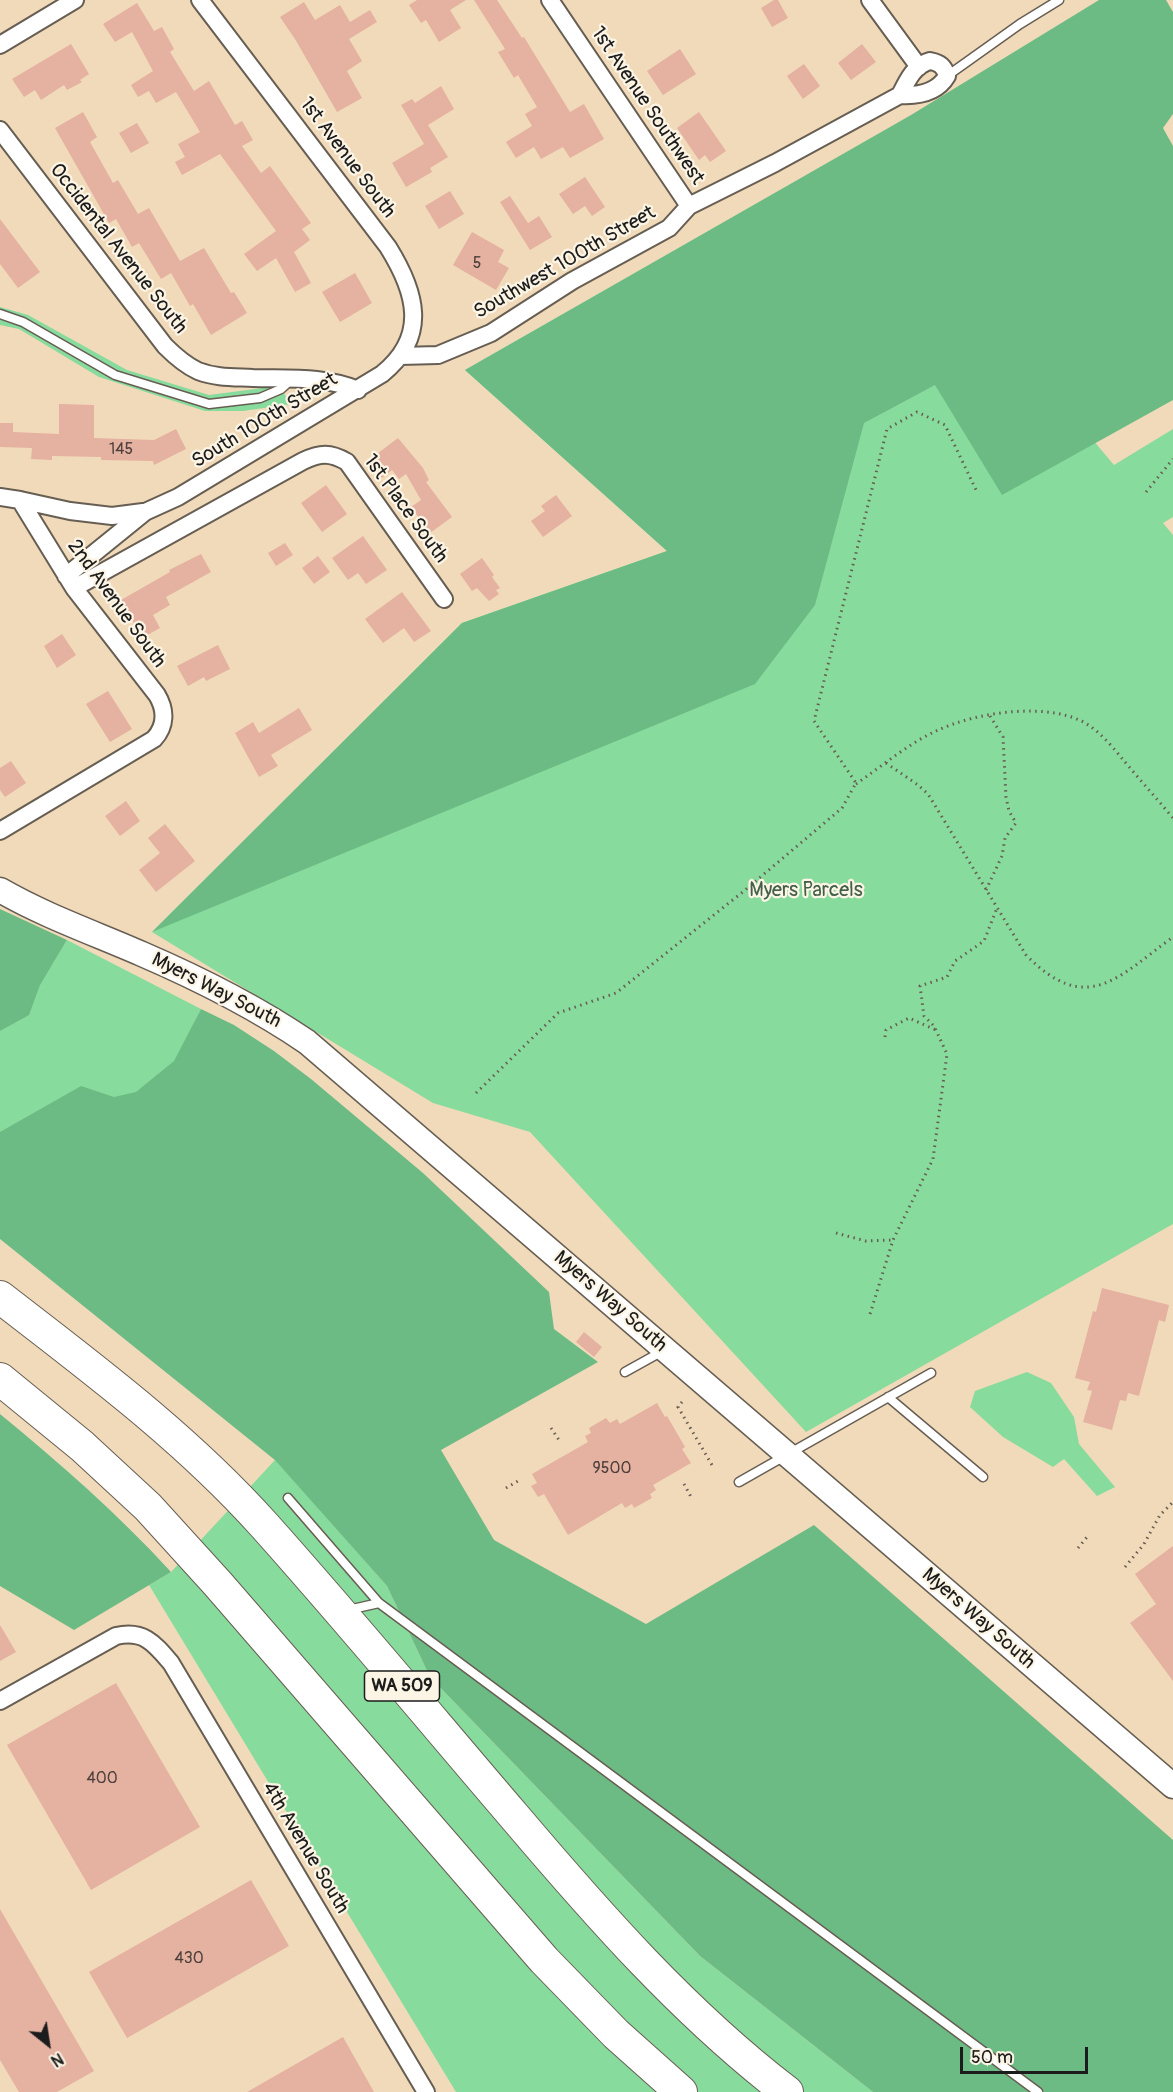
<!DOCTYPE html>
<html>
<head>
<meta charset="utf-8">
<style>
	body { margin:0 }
	#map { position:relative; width:1173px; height:2092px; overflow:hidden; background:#f1daba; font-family:Pangolin,sans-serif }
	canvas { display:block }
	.north { position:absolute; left:18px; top:2014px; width:60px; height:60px; -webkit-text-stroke:4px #fcf5e5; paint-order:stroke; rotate:150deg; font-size:16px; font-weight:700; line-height:24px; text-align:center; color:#1c1c1c }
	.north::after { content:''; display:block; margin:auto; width:21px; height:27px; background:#1c1c1c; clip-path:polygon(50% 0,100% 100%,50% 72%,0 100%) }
	.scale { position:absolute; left:960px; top:2047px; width:128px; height:27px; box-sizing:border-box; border:3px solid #1c1c1c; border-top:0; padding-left:8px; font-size:18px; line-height:21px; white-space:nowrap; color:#1c1c1c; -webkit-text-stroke:4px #fcf5e5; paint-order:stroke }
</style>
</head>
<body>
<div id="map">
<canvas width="1173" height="2092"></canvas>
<div class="north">N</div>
<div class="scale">50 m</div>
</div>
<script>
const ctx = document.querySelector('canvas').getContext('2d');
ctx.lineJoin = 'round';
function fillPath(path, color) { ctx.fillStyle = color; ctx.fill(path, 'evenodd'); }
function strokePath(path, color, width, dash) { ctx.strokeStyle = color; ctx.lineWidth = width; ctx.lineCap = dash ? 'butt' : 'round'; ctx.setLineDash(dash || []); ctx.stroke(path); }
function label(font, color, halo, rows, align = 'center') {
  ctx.font = font + ' Pangolin,sans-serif'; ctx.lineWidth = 4.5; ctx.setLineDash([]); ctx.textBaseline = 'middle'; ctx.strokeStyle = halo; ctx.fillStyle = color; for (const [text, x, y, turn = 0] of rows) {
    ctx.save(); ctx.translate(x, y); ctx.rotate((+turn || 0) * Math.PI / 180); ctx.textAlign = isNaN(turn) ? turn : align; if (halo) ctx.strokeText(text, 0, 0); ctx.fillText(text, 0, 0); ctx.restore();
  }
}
fillPath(new Path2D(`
	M 849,151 L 1114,465 L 1173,429 L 1173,517 L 1163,523 L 1173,535 L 1173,1224 L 806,1432 L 530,1132 L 433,1103 L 152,932 L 462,623 L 667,551 L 465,370 Z
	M 0,307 L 28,315 L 127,370 L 209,395 L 278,386 L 292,404 L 243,411 L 205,411 L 99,377 L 19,329 L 0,325 Z
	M 0,933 L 50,968 L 67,940 L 201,1009 L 194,1023 L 276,1460 L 387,1586 L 430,1677 L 700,1956 L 873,2092 L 456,2092 L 149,1585 L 171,1572 L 275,1460 L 0,1235 Z
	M 1027,1372 L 1051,1383 L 1074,1417 L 1079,1444 L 1115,1487 L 1097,1496 L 1064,1459 L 1053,1467 L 1003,1437 L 970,1407 L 975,1391 Z`), '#87db9d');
fillPath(new Path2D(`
	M 1099,0 L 1166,0 L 1173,12 L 1173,114 L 1163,128 L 1173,146 L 1173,400 L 1002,495 L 935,385 L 864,423 L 815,605 L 755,684 L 152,932 L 462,623 L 667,551 L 465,370 L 911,115 Z
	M 0,909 L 67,940 L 40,985 L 29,1015 L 0,1031 Z
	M 201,1009 L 234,1025 L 274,1051 L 311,1079 L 423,1173 L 549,1292 L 554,1329 L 598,1362 L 441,1450 L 494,1540 L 646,1624 L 814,1525 L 1173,1840 L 1173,2092 L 873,2092 L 700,1956 L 430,1677 L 387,1586 L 275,1460 L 0,1239 L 0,1132 L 81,1086 L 114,1097 L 136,1092 L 174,1061 Z
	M 0,1414 C 61,1464 118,1514 171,1572 L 74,1630 L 0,1586 Z`), '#6dbb84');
fillPath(new Path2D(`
	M 417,0 L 466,0 L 450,10 L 461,28 L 439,42 L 426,20 L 421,23 L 409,5 Z
	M 474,0 L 497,0 L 522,38 L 524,37 L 570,112 L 584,104 L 604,139 L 570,158 L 563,147 L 541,159 L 534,147 L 516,158 L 506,142 L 532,126 L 525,114 L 537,107 L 518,75 L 514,78 L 498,52 L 505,49 Z
	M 774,0 L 778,0 L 788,18 L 772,27 L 761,8 Z
	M 304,2 L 315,20 L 340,5 L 350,22 L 370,10 L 377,22 L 349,39 L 362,61 L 347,71 L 362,98 L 337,112 L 295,39 L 280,17 Z
	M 137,3 L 154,31 L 162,27 L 174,49 L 170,52 L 194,91 L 209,81 L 235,125 L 242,121 L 253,140 L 242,146 L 261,173 L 270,166 L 311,223 L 302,229 L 310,240 L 294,252 L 311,283 L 295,292 L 276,258 L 257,271 L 244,254 L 276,231 L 220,154 L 182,175 L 175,162 L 185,157 L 178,144 L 200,132 L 176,92 L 156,103 L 149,91 L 138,97 L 131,85 L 153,71 L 132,32 L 115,42 L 103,24 Z
	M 71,44 L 89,74 L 80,80 L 82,82 L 67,90 L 64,85 L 41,100 L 35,90 L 24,97 L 12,79 Z
	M 862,44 L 876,62 L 851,80 L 838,63 Z
	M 680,49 L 696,74 L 663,95 L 647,71 Z
	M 804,64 L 820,86 L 803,99 L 787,76 Z
	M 441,86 L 454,109 L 428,125 L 448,157 L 430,168 L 432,172 L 406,187 L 392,163 L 424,144 L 401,105 L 412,99 L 415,103 Z
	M 83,112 L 97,137 L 90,142 L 113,183 L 118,180 L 138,214 L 149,208 L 180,261 L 204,248 L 231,293 L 234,292 L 247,313 L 211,335 L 193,304 L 190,306 L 171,273 L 161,279 L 139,243 L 132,247 L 116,219 L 109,223 L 55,128 Z
	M 699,112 L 726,151 L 710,162 L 705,155 L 699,160 L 677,128 Z
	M 137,123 L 149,143 L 131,153 L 119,133 Z
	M 585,177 L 605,207 L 592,216 L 585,206 L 573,214 L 559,194 Z
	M 450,191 L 464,214 L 439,229 L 425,206 Z
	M 510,196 L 528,223 L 539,216 L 552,237 L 530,250 L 500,202 Z
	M 0,219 L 40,272 L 18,288 L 0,264 Z
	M 472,232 L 504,250 L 498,262 L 509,268 L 496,290 L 453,265 Z
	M 355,273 L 372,303 L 340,322 L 322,292 Z
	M 59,404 L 94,405 L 94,438 L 154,440 L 176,429 L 186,449 L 154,465 L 153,461 L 101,460 L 101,457 L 52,456 L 52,460 L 31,459 L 32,448 L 0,447 L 0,423 L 13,423 L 13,432 L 59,434 Z
	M 398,438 L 423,468 L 429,480 L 426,482 L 452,517 L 430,533 L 411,507 L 421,500 L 406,474 L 399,479 L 392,470 L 382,478 L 369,460 Z
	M 326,485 L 347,514 L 322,532 L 301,503 Z
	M 556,495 L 572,516 L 543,537 L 531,521 L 545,511 L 541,506 Z
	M 363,536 L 387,570 L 366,584 L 358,573 L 348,580 L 332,558 Z
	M 285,543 L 293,555 L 276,566 L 268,553 Z
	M 201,554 L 211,572 L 166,597 L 170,605 L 153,615 L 160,628 L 142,638 L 121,600 L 170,572 L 169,570 Z
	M 318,556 L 330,572 L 314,584 L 302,568 Z
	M 482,558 L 494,575 L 492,577 L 500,588 L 496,590 L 499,594 L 489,601 L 477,588 L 472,591 L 460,574 Z
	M 402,592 L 431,631 L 414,642 L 404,628 L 383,643 L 365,619 Z
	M 62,634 L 76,655 L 57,668 L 44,646 Z
	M 218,645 L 230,669 L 206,681 L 204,677 L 188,686 L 177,666 Z
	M 108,691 L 132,729 L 110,742 L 86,704 Z
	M 299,708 L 312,730 L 271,755 L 278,766 L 259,777 L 235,733 L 253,722 L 259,733 Z
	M 11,761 L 26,783 L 5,797 L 0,790 L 0,768 Z
	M 126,801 L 140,821 L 120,836 L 105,816 Z
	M 165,824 L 195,861 L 156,892 L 139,870 L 160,853 L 148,838 Z
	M 1102,1288 L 1169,1305 L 1165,1322 L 1159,1320 L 1139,1396 L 1128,1393 L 1126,1401 L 1120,1400 L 1112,1430 L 1083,1422 L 1092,1391 L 1087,1390 L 1090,1382 L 1075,1378 L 1093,1311 L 1096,1312 Z
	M 584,1332 L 602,1347 L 594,1357 L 576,1342 Z
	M 657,1403 L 665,1417 L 667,1416 L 685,1447 L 682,1449 L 691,1463 L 653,1485 L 656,1490 L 650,1494 L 652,1498 L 634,1508 L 632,1504 L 625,1508 L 622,1503 L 568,1535 L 544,1494 L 538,1497 L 531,1486 L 537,1483 L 532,1474 L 588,1442 L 585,1436 L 591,1433 L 589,1428 L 606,1418 L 610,1423 L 617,1419 L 620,1424 Z
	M 1173,1546 L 1173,1681 L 1130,1623 L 1156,1604 L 1135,1574 Z
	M 0,1625 L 16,1652 L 0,1661 Z
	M 116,1683 L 200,1827 L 91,1890 L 7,1745 Z
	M 251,1880 L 289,1946 L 127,2038 L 89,1972 Z
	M 0,1909 L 94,2071 L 57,2092 L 19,2092 L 0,2060 Z
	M 343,2037 L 374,2092 L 247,2092 Z`), '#e5b1a0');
const lane = new Path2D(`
	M 947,76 L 1020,24 L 1059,0
	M 0,314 L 23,322 L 115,375 L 209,404 L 260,398 L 281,389 L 292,379
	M 625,1372 L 661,1352
	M 888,1397 L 983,1477
	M 739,1482 L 931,1373
	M 288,1498 L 379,1603
	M 348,1610 L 379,1603 L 1038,2092`);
const street = new Path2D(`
	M 550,0 L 689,206
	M 870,0 L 919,67
	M 0,45 L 75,0
	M 930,61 C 940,63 944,66 947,76 C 937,93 918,96 900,95 C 907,81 914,65 930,61 Z
	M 0,130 L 165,346 C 175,356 185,365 198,371 C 216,378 234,377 253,378 C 289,379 325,376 358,390
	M 400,356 L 438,355 L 491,333 L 572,281 L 669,228 L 689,206 L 775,163 L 900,95
	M 0,497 L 20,500 L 74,588 L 157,695 C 166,710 166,726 154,739 L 0,831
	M 20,500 L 70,511 L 112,516 L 143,512
	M 66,576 L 145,512 L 178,497 L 382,374 C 429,336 416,292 388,247 L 200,0
	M 74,588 L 303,461 C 320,453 330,452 347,462 L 444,599
	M 0,1701 L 116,1636 C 144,1630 154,1643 171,1663 L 426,2092`);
const secondary = new Path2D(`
	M 0,890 C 45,916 94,933 142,954 C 200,979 254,1006 307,1042 L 1173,1786`);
const highway = new Path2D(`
	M 0,1297 C 92,1368 186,1438 264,1525 C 349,1620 431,1719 514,1816 C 598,1915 684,2013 787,2092
	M 0,1379 L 82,1446 L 148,1507 L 218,1584 L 544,1960 L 616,2034 L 681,2092`);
strokePath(lane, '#675e53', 11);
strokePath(street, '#675e53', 20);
strokePath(secondary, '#675e53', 27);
strokePath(highway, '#675e53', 34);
strokePath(new Path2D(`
	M 1146,492 L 1173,459
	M 886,763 L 918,785 L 928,794 L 1026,955 C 1087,1017 1118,977 1173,937
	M 856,784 C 882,766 908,744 936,731 C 976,712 1052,700 1090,726 C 1104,736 1115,750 1125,762 C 1141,781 1157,799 1173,818
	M 986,890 L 1002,856 L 1005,838 L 1016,823 L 1009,811 L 1006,797 L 1003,737 L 990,716
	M 885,1037 L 886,1030 L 909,1018 L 936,1030
	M 476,1093 L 558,1013 L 616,993 L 744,891 L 842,808 L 856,783 L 814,721 L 887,429 L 917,412 L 945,425 L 977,492
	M 836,1233 L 866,1241 L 893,1240
	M 870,1314 L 893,1240 L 933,1159 L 947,1054 L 934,1026 L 924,1016 L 920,986 L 947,977 L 955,961 L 984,941 L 997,908
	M 682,1402 L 678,1407 L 712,1465
	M 551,1428 L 559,1440
	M 684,1484 L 691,1497
	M 506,1488 L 518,1481
	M 1078,1548 L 1087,1537
	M 1125,1567 L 1144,1544 L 1160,1515 L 1173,1502`), '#675e53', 3, [1.5, 4.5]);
strokePath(lane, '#fff', 8);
strokePath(street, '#fff', 16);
strokePath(secondary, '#fff', 24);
strokePath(highway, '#fff', 32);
label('16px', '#4e413d', null, [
	["5",477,264],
	["145",121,450],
	["9500",612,1469],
	["400",102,1779],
	["430",189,1959]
]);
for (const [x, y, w] of [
	[402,1686,75]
]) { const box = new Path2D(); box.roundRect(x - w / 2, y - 15, w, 30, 4.5); ctx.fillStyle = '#fcf5e5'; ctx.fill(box); strokePath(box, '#1c1c1c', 1.5); }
label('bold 18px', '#1c1c1c', null, [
	["WA 509",402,1686]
]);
label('20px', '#1c1c1c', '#fcf5e5', [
	["1st Avenue Southwest",647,106,56],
	["1st Avenue South",347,158,53],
	["Occidental Avenue South",118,249,52],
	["Southwest 100th Street",565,263,-30],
	["South 100th Street",265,421,-31],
	["1st Place South",405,509,54],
	["2nd Avenue South",116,604,54],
	["Myers Way South",216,991,27],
	["Myers Way South",610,1302,41],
	["Myers Way South",978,1619,41],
	["4th Avenue South",305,1848,59]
]);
label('20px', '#415f49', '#fcf5e5', [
	["Myers Parcels",806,891]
]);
</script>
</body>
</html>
